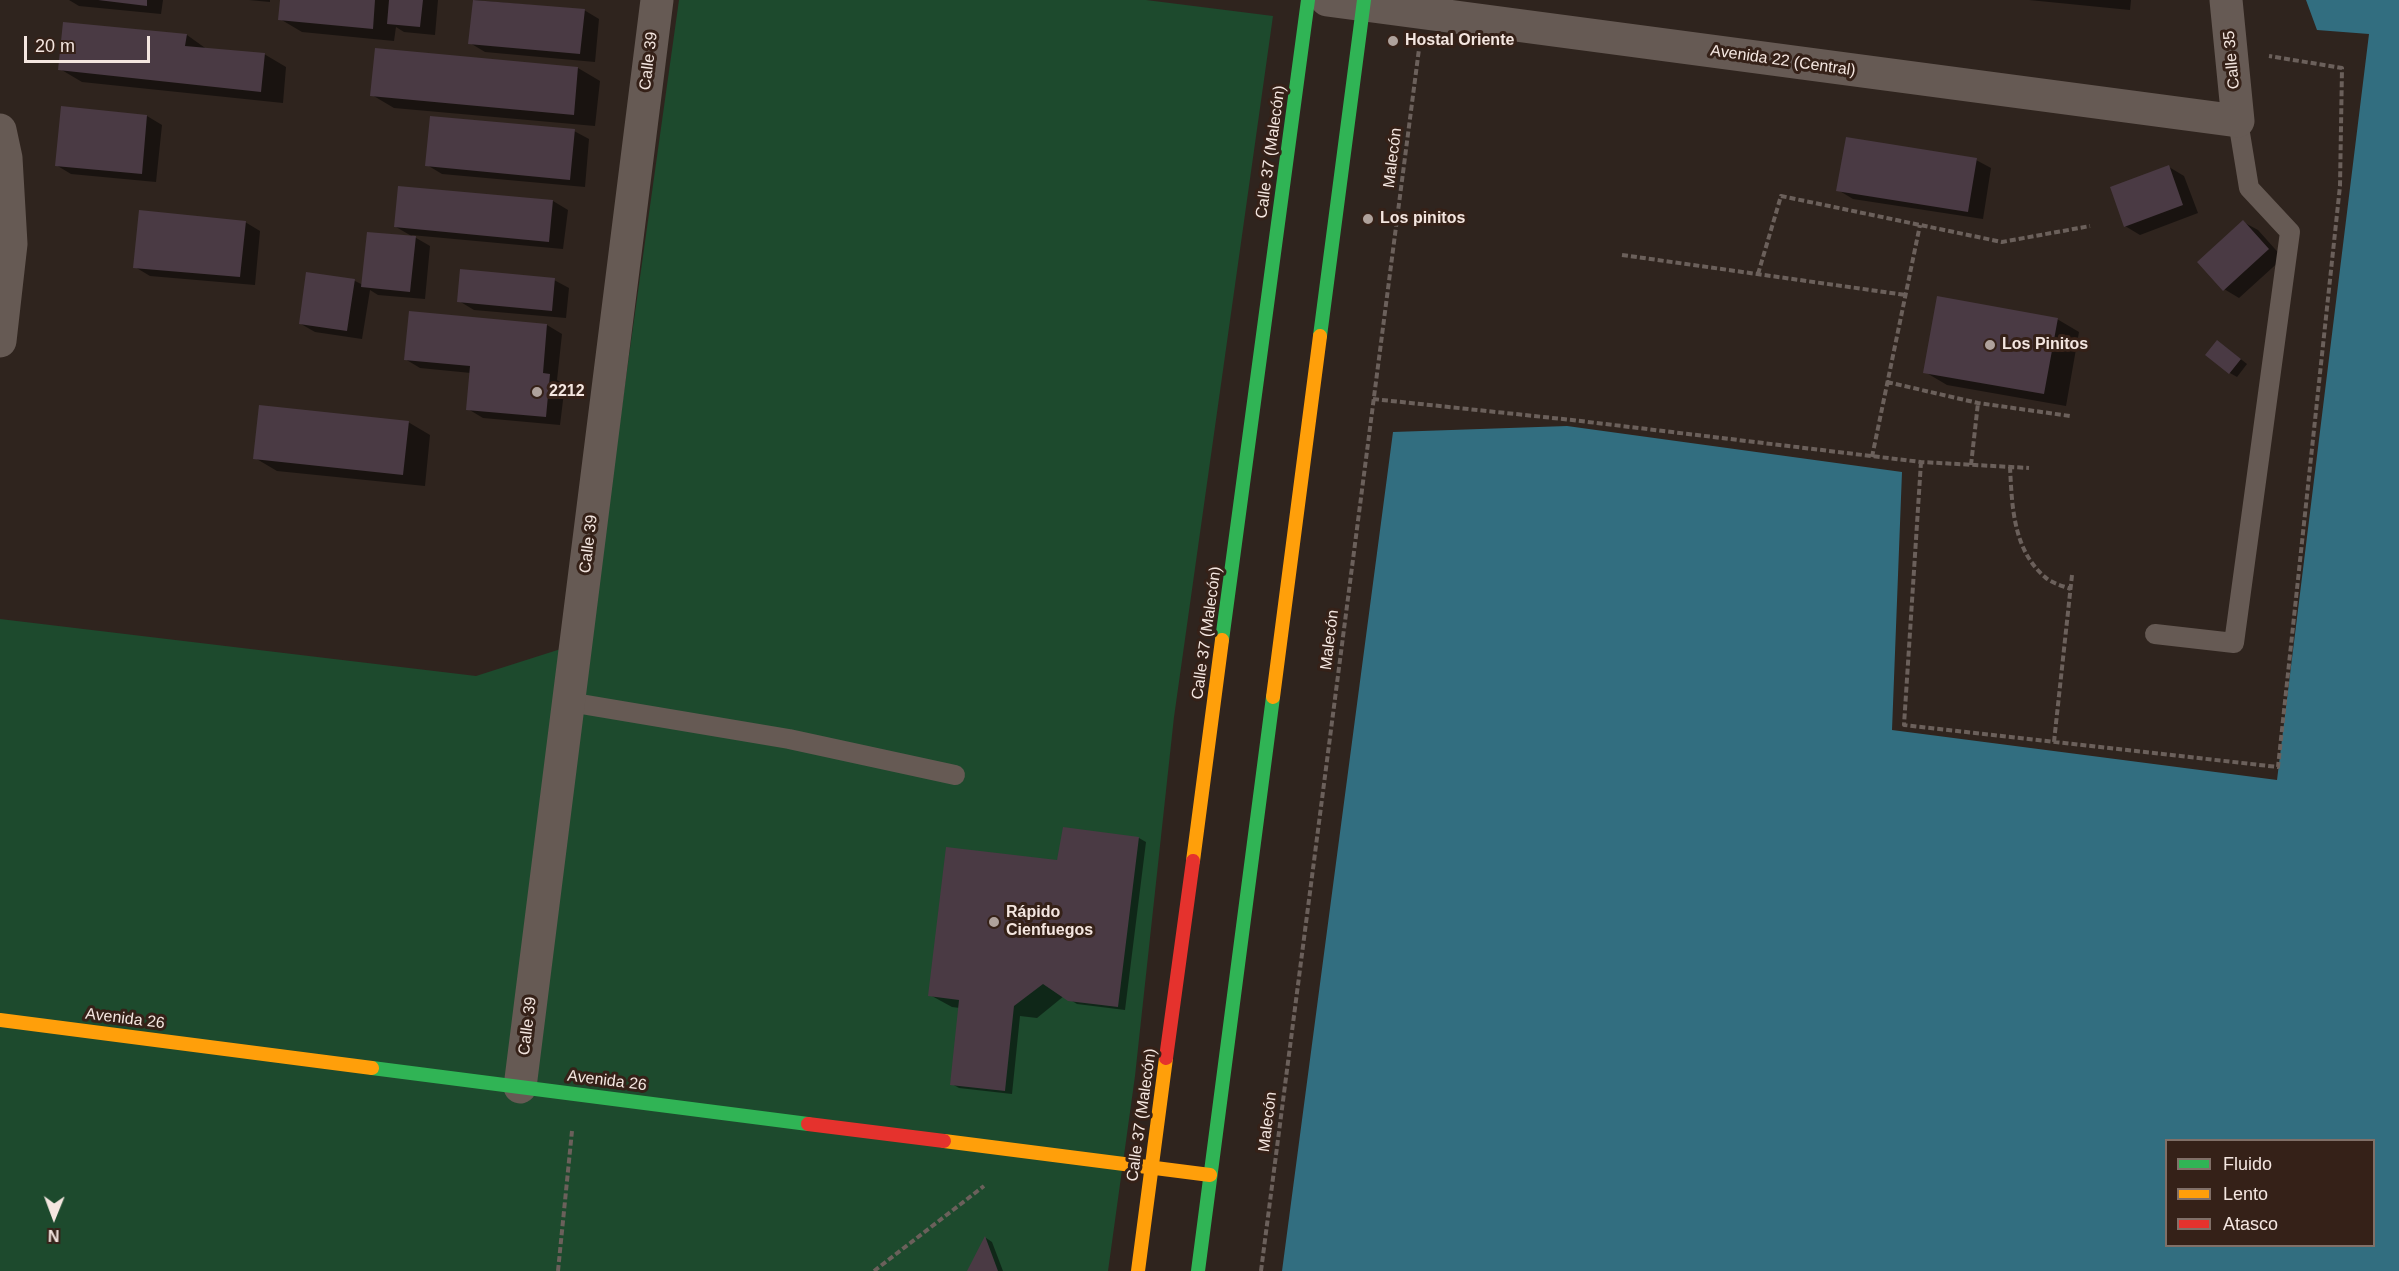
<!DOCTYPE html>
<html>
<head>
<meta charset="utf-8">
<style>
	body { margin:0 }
	#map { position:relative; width:2399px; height:1271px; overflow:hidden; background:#2f241e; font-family:Arial,sans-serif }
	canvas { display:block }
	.legend { position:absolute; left:2165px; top:1139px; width:210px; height:108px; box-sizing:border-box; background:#352118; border:2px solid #817068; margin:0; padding:8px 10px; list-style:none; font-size:18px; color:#f4e6e0 }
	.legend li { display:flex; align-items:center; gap:12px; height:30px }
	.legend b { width:30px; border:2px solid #817068 }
	.north { position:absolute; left:24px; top:1187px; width:60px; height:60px; -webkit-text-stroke:4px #352118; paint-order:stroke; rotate:181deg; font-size:16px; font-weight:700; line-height:24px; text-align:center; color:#f4e6e0 }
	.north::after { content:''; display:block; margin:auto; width:21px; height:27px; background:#f4e6e0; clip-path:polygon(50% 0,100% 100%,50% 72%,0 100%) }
	.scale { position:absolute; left:24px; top:36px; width:126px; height:27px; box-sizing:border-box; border:3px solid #f4e6e0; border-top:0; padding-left:8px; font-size:18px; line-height:21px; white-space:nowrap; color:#f4e6e0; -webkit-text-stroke:4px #352118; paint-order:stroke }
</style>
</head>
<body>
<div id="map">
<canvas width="2399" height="1271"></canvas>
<ul class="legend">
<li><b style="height:8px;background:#30b455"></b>Fluido</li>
<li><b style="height:8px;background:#ff9f0a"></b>Lento</li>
<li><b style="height:8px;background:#e5322d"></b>Atasco</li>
</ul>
<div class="north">N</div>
<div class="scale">20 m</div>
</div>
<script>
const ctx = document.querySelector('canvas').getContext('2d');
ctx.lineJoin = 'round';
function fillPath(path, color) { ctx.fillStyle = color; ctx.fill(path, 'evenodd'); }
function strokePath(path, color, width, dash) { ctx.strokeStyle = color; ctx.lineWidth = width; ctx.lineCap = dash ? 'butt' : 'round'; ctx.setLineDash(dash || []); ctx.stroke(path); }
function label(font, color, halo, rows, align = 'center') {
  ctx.font = font + ' Arial,sans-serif'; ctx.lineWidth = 6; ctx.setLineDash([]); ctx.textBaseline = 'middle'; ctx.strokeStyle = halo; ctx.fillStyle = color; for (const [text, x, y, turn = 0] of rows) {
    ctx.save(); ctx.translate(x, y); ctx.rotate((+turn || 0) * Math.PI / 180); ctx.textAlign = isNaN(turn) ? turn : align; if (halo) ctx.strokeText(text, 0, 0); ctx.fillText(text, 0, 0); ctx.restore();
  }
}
fillPath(new Path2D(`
	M 679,0 L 1146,0 L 1273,16 L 1174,717 L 1135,1076 L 1108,1271 L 0,1271 L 0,619 L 476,676 L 589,640 Z`), '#1d4a2d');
fillPath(new Path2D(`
	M 2306,0 L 2399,0 L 2399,1271 L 1282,1271 L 1393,432 L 1567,426 L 1902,472 L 1892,730 L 2277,780 L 2369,34 L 2317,30 ZM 2166,1140 L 2374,1140 L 2374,1246 L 2166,1246 Z`), '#326e80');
fillPath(new Path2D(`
	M 69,0 L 163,0 L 161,14 L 79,6 Z
	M 249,0 L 270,0 L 270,2 Z
	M 282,0 L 438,0 L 435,35 L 404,32 L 396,27 L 394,41 L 302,32 L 280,19 Z
	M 474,0 L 584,10 L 599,19 L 595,62 L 485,52 L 470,43 Z
	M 2029,0 L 2131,0 L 2130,10 Z
	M 187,35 L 208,50 L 264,54 L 286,67 L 283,103 L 82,82 L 60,69 Z
	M 376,50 L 578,68 L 600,81 L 595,126 L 394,108 L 372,95 Z
	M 62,108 L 147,116 L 162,125 L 156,182 L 71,174 L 56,165 Z
	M 574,131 L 589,139 L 585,187 L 442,174 L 427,165 Z
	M 1976,160 L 1991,168 L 1983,219 L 1853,199 L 1838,190 Z
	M 2169,167 L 2184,176 L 2198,213 L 2140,235 L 2125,226 Z
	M 400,187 L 553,201 L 568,210 L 563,249 L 411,235 L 430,246 L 425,299 L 378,295 L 370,290 L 362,339 L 315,332 L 301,324 L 308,273 L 355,281 L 363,285 L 415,238 L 396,227 Z
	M 245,222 L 260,231 L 255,285 L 150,276 L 135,267 Z
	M 2243,222 L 2258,230 L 2283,258 L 2239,298 L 2224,289 Z
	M 554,280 L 569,288 L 566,318 L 474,310 L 459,301 Z
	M 410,313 L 547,325 L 562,334 L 557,380 L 565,384 L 560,425 L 483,418 L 468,409 L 471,373 L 420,368 L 405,359 Z
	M 2057,319 L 2079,332 L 2066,406 L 1947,385 L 1925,372 Z
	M 2224,346 L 2247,364 L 2237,377 L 2230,373 Z
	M 408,422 L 430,435 L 425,486 L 277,471 L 255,458 Z
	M 1065,829 L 1139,838 L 1146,842 L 1125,1010 L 1077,1004 L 1064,996 L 1037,1018 L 1020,1016 L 1012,1094 L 959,1088 L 952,1084 L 960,1008 L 952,1007 L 930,995 L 1057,862 Z
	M 986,1238 L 992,1242 L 1003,1271 L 969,1271 Z`), '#0007');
fillPath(new Path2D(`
	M 98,0 L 147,0 L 147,6 Z
	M 280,0 L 375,0 L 373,29 L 278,20 Z
	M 389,0 L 423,0 L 420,27 L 387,24 Z
	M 473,0 L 585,9 L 580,54 L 468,44 Z
	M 63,22 L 187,34 L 185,46 L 265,53 L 261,92 L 58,70 Z
	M 375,48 L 578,67 L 574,115 L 370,96 Z
	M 61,106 L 147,115 L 142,174 L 55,166 Z
	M 430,116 L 575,129 L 570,180 L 425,166 Z
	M 1846,137 L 1977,158 L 1968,212 L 1836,191 Z
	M 2169,165 L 2183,205 L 2124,227 L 2110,187 Z
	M 398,186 L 553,200 L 549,242 L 394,227 Z
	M 139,210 L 246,221 L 240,277 L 133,268 Z
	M 2243,220 L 2269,249 L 2223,291 L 2197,262 Z
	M 367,232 L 416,236 L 410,292 L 361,287 Z
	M 460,269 L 555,278 L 552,311 L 457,302 Z
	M 306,272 L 355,279 L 347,331 L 299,324 Z
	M 1937,296 L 2058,318 L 2044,394 L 1923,373 Z
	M 409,311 L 547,324 L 543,373 L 550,374 L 546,417 L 466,410 L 470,366 L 404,360 Z
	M 2217,340 L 2241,359 L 2229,374 L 2205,355 Z
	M 259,405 L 409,421 L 403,475 L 253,459 Z
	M 1063,827 L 1139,837 L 1118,1007 L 1068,1001 L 1043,984 L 1014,1006 L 1005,1091 L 950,1085 L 959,1000 L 928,996 L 946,847 L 1057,860 Z
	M 985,1236 L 998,1271 L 967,1271 Z`), '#4a3a44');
strokePath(new Path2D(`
	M 1622,255 L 1906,295
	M 1758,274 L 1781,196 L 2002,242 L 2090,226
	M 1887,382 L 1978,403 L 2070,416
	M 1373,399 L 1572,420 L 1921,462 L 2029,468
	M 1872,457 L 1920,225
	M 1921,462 L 1904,725 L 2278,767 L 2340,186 L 2342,68 L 2269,56
	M 1971,465 L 1978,403
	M 2010,467 C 2012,506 2013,550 2045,577 C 2051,583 2063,586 2071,589
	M 2054,742 L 2072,575
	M 558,1271 L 572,1131
	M 874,1271 L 984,1186
	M 1261,1271 L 1419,49`), '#6b605b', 4, [6, 3]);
strokePath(new Path2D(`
	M 2155,634 L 2234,643 L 2290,232 L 2249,188 L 2238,121
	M 569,702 L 789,739 L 955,775`), '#665a54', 20);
strokePath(new Path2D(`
	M 1327,0 L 2238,121 L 2226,0
	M 0,130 L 6,158 L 11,244 L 0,341
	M 520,1087 L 657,0`), '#665a54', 33);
strokePath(new Path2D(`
	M 1320,336 L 1364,0
	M 1222,640 L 1308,0
	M 372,1068 L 808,1124
	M 1198,1271 L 1273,697`), '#30b455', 14);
strokePath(new Path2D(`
	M 1273,697 L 1320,336
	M 1193,861 L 1222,640
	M 0,1020 L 372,1068
	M 944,1141 L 1210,1175
	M 1138,1271 L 1166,1058`), '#ff9f0a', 14);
strokePath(new Path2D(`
	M 1166,1058 L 1193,861
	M 808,1124 L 944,1141`), '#e5322d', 14);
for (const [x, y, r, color] of [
	[1393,41,6,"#afa29c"],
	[1368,219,6,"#afa29c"],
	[1990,345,6,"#afa29c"],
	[537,392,6,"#afa29c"],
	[994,922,6,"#afa29c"]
]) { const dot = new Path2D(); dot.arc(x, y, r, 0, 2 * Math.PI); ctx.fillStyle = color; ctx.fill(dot); strokePath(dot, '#352118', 2); }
label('bold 16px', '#f4e6e0', '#352118', [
	["Hostal Oriente",1405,41],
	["Los pinitos",1380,219],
	["Los Pinitos",2002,345],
	["2212",549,392],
	["Rápido",1006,913],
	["Cienfuegos",1006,931]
], 'left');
label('16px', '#f4e6e0', '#352118', [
	["Calle 35",2232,60,-95],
	["Calle 39",649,61,-83],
	["Avenida 22 (Central)",1783,61,8],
	["Calle 37 (Malecón)",1271,152,-82],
	["Malecón",1393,158,-83],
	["Calle 39",589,544,-83],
	["Calle 37 (Malecón)",1207,633,-82],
	["Malecón",1330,640,-83],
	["Avenida 26",125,1019,7],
	["Calle 39",528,1026,-83],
	["Avenida 26",607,1081,7],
	["Calle 37 (Malecón)",1142,1115,-82],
	["Malecón",1268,1122,-83]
]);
</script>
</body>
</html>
